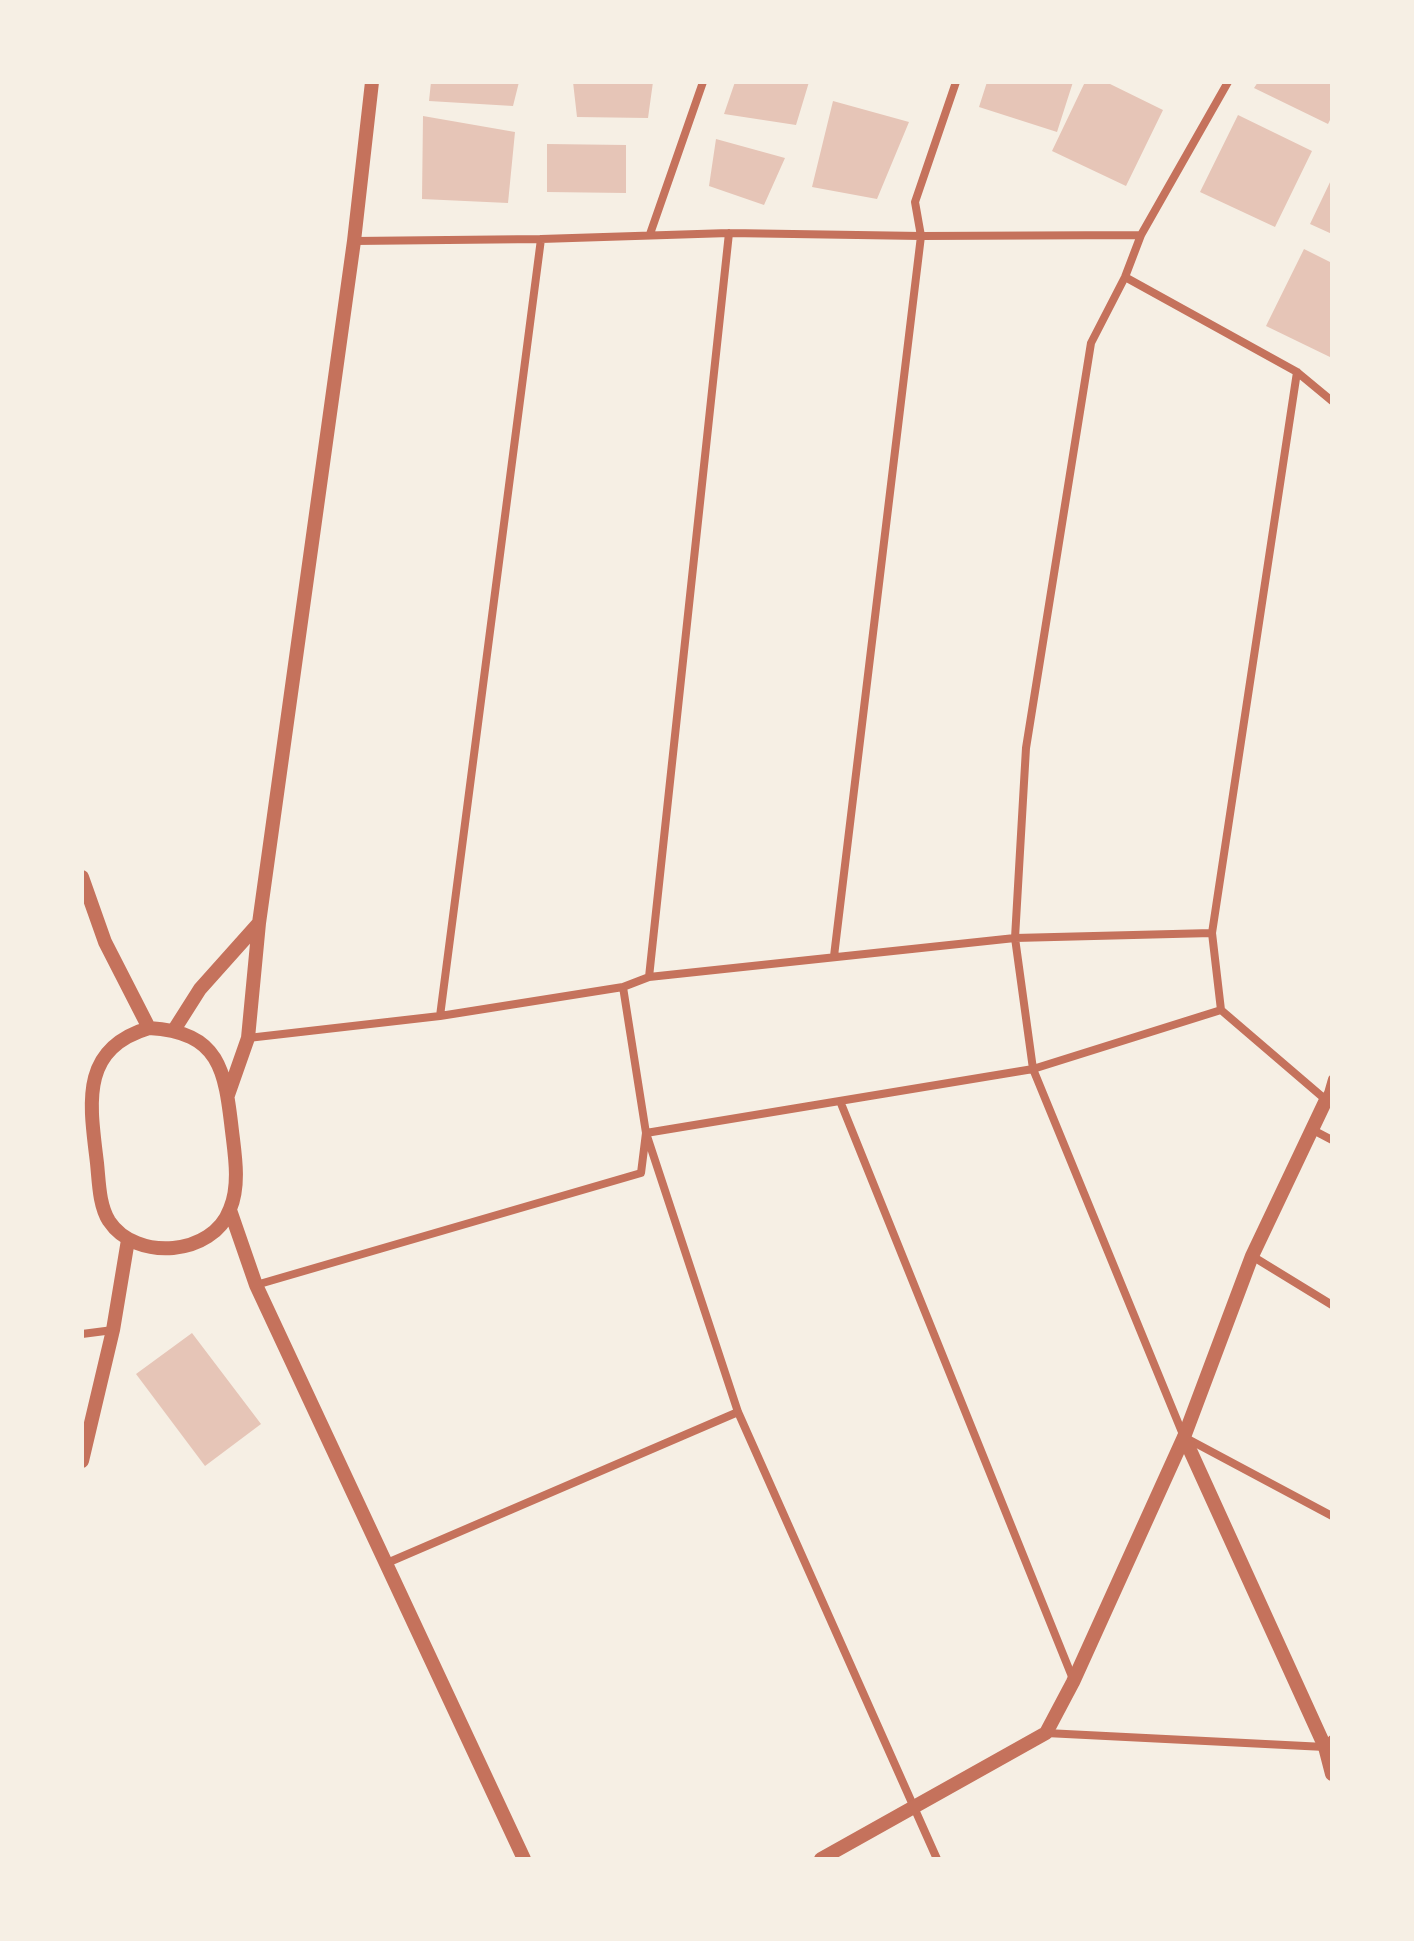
<!DOCTYPE html>
<html>
<head>
<meta charset="utf-8">
<style>
	body { margin:0 }
	#map { position:relative; width:1414px; height:1941px; overflow:hidden; background:#f6efe4; font-family:"Exo 2",sans-serif }
	canvas { display:block }
	.frame { position:absolute; inset:0; border:84px solid #f6efe4; pointer-events:none }
</style>
</head>
<body>
<div id="map">
<canvas width="1414" height="1941"></canvas>
<div class="frame"></div>
</div>
<script>
const ctx = document.querySelector('canvas').getContext('2d');
ctx.lineJoin = 'round';
function fillPath(path, color) { ctx.fillStyle = color; ctx.fill(path, 'evenodd'); }
function strokePath(path, color, width, dash) { ctx.strokeStyle = color; ctx.lineWidth = width; ctx.lineCap = dash ? 'butt' : 'round'; ctx.setLineDash(dash || []); ctx.stroke(path); }
fillPath(new Path2D(`
	M 431,82 L 519,82 L 513,106 L 429,101 Z
	M 573,82 L 653,82 L 648,118 L 577,117 Z
	M 735,82 L 809,82 L 796,125 L 724,114 Z
	M 987,82 L 1073,82 L 1057,132 L 979,107 Z
	M 1085,82 L 1106,82 L 1163,110 L 1126,186 L 1052,151 Z
	M 1258,82 L 1332,82 L 1332,116 L 1328,124 L 1254,88 Z
	M 833,101 L 909,122 L 877,199 L 812,187 Z
	M 1238,115 L 1312,151 L 1275,227 L 1200,192 Z
	M 423,116 L 515,132 L 508,203 L 422,199 Z
	M 716,139 L 785,158 L 764,205 L 709,186 Z
	M 547,144 L 626,145 L 626,193 L 547,192 Z
	M 1332,178 L 1332,234 L 1310,224 Z
	M 1304,249 L 1332,263 L 1332,358 L 1266,326 Z
	M 192,1333 L 261,1424 L 205,1466 L 136,1374 Z`), '#e6c5b7');
strokePath(new Path2D(`
	M 1228,82 L 1141,235 L 1125,277 L 1091,343 L 1026,748 L 1015,938 L 1033,1069 L 1184,1437 L 1332,1516
	M 650,234 L 703,82
	M 354,241 L 541,239 L 729,233 L 921,236 L 1141,235
	M 1125,277 L 1297,372 L 1332,401
	M 1212,933 L 1297,372
	M 834,956 L 921,236 L 915,202 L 956,82
	M 649,977 L 729,233
	M 623,987 L 646,1133 L 738,1412 L 937,1859
	M 440,1016 L 541,239
	M 248,1038 L 440,1016 L 623,987 L 649,977 L 1015,938 L 1212,933 L 1221,1010 L 1326,1100 L 1332,1079
	M 840,1101 L 1073,1679
	M 1313,1130 L 1332,1140
	M 1252,1256 L 1332,1305
	M 256,1285 L 641,1173 L 646,1133 L 1033,1069 L 1221,1010
	M 82,1334 L 113,1330
	M 387,1563 L 738,1412
	M 1046,1733 L 1325,1747 L 1332,1739`), '#c5725c', 8);
strokePath(new Path2D(`
	M 82,877 L 105,942 L 149,1028
	M 149,1028 C 220,1032 225,1070 232,1131 C 235,1156 240,1185 230,1209 C 213,1256 136,1262 109,1221 C 99,1205 99,1182 97,1163 C 90,1104 79,1049 149,1028 Z
	M 174,1030 L 200,989 L 259,923
	M 228,1095 L 248,1038 L 259,923 L 354,241 L 372,82
	M 230,1210 L 256,1285 L 524,1859
	M 1184,1437 L 1325,1747 L 1332,1774
	M 82,1461 L 113,1330 L 128,1240
	M 821,1859 L 1046,1733 L 1073,1682 L 1184,1437 L 1252,1256 L 1326,1100 L 1332,1094`), '#c5725c', 14);
</script>
</body>
</html>
